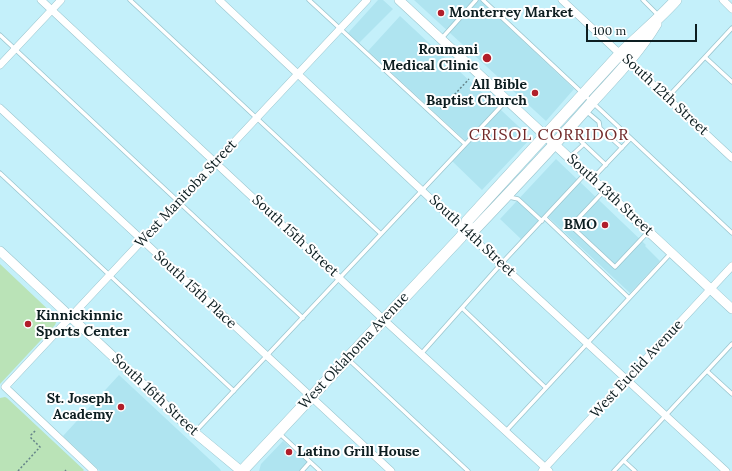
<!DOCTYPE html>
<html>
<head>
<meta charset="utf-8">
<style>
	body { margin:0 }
	#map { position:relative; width:732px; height:471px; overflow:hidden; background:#c4f0fa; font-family:Lora,serif }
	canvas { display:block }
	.scale { position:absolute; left:586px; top:24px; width:111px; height:18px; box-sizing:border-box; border:2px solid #0d1e21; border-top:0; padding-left:5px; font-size:12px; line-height:14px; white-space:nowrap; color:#0d1e21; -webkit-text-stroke:3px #fff; paint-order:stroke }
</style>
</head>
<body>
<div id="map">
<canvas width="732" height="471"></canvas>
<div class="scale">100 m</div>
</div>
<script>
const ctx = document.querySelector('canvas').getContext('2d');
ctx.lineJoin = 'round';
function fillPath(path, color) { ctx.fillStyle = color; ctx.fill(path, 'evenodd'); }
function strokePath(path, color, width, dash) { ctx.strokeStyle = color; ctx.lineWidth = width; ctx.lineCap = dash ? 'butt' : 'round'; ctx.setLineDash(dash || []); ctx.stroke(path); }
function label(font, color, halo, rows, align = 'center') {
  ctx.font = font + ' Lora,serif'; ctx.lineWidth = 4; ctx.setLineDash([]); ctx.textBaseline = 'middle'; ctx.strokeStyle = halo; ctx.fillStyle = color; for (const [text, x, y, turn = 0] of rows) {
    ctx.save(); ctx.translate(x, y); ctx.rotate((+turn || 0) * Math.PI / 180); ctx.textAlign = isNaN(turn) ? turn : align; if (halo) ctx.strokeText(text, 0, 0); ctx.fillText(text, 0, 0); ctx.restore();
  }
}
fillPath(new Path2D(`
	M 378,0 L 383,0 L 393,9 L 359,43 L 348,33 Z
	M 414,0 L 480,0 L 574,89 L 546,121 Z
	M 400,16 L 531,138 L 482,190 L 452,161 L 468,143 L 368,51 Z
	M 556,159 L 646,245 L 645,246 L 660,261 L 630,293 L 545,214 L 521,239 L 500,219 Z
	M 119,375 L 220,469 L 221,471 L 100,471 L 63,436 Z
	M 283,441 L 308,463 L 301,471 L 259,471 L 261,464 Z`), '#afe4f0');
fillPath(new Path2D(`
	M 0,264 L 55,316 L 57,320 L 55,325 L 0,384 Z
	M 5,397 L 7,398 L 84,470 L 83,471 L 0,471 L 0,398 Z`), '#bae3b7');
const service = new Path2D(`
	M 130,0 L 381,234
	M 309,0 L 465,144
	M 483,0 L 732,233
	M 643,0 L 658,15
	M 0,35 L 303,318
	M 442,38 L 476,0
	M 705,57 L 732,82
	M 667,98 L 732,28
	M 586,111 L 599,122 L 600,128 L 622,148
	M 569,130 L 606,165
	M 570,157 L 584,144
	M 0,173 L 234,391
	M 593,178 L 630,139
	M 604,191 L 571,226 L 615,267 L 648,232
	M 509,197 L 518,199 L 542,221
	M 545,218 L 629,298
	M 462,308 L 546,388
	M 421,354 L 501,264 L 585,174
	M 348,359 L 468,471
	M 707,371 L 732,394
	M 506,431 L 671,253
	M 195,432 L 506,101
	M 279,433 L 320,471
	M 624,461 L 635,471
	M 302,471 L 310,462
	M 614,471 L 732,344`);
const minor = new Path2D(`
	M 41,0 L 383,319 L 549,471
	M 219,0 L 465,231 L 726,471
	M 562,0 L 732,158
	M 723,0 L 732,9
	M 0,65 L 61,0
	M 0,108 L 391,471
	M 94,471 L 5,387 C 125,258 247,130 367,0
	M 542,471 L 732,266`);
const tertiary = new Path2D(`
	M 399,0 L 732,309
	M 0,251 L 194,432 L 241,471`);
const secondary = new Path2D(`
	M 465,231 L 476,228 C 516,186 556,144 594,100 C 616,76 639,52 656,24
	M 242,471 L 461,237 L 465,231 L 467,221 C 518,166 568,110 619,55 C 638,36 658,20 676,0`);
strokePath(service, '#9ac5ce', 5);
strokePath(minor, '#9ac5ce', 8);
strokePath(tertiary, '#9ac5ce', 10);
strokePath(secondary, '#9ac5ce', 12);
strokePath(new Path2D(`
	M 441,109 L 469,79
	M 65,470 L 66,471
	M 18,471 L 40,447 L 31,438 L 31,435 L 36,430`), '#658389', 1.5, [2, 2]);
strokePath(service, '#fff', 3.5);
strokePath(minor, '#fff', 7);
strokePath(tertiary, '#fff', 9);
strokePath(secondary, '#fff', 11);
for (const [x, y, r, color] of [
	[441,13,4,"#b11e2a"],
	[487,58,5,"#b11e2a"],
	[535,93,4,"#b11e2a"],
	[605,225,4,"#b11e2a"],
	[28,324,4,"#b11e2a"],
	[121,407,4,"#b11e2a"],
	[289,452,4,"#b11e2a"]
]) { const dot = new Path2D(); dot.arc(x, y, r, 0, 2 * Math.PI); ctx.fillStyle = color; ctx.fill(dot); strokePath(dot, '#fff', 1.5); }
label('bold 14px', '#0d1e21', '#fff', [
	["Monterrey Market",449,13,"left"],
	["Roumani",478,50],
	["Medical Clinic",478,66],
	["All Bible",527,85],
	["Baptist Church",527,101],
	["BMO",597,225],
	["Kinnickinnic",36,316,"left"],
	["Sports Center",36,332,"left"],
	["St. Joseph",113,399],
	["Academy",113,415],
	["Latino Grill House",297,452,"left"]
], 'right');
label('14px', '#0d1e21', '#fff', [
	["South 12th Street",665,95,43],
	["West Manitoba Street",186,194,-47],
	["South 13th Street",610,195,43],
	["South 15th Street",295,236,43],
	["South 14th Street",472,236,43],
	["South 15th Place",195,290,43],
	["West Oklahoma Avenue",354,351,-47],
	["West Euclid Avenue",637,369,-47],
	["South 16th Street",155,395,43]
]);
ctx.letterSpacing = '1px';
label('16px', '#712a2a', '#fff', [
	["CRISOL CORRIDOR",549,135]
]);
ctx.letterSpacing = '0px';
</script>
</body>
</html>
